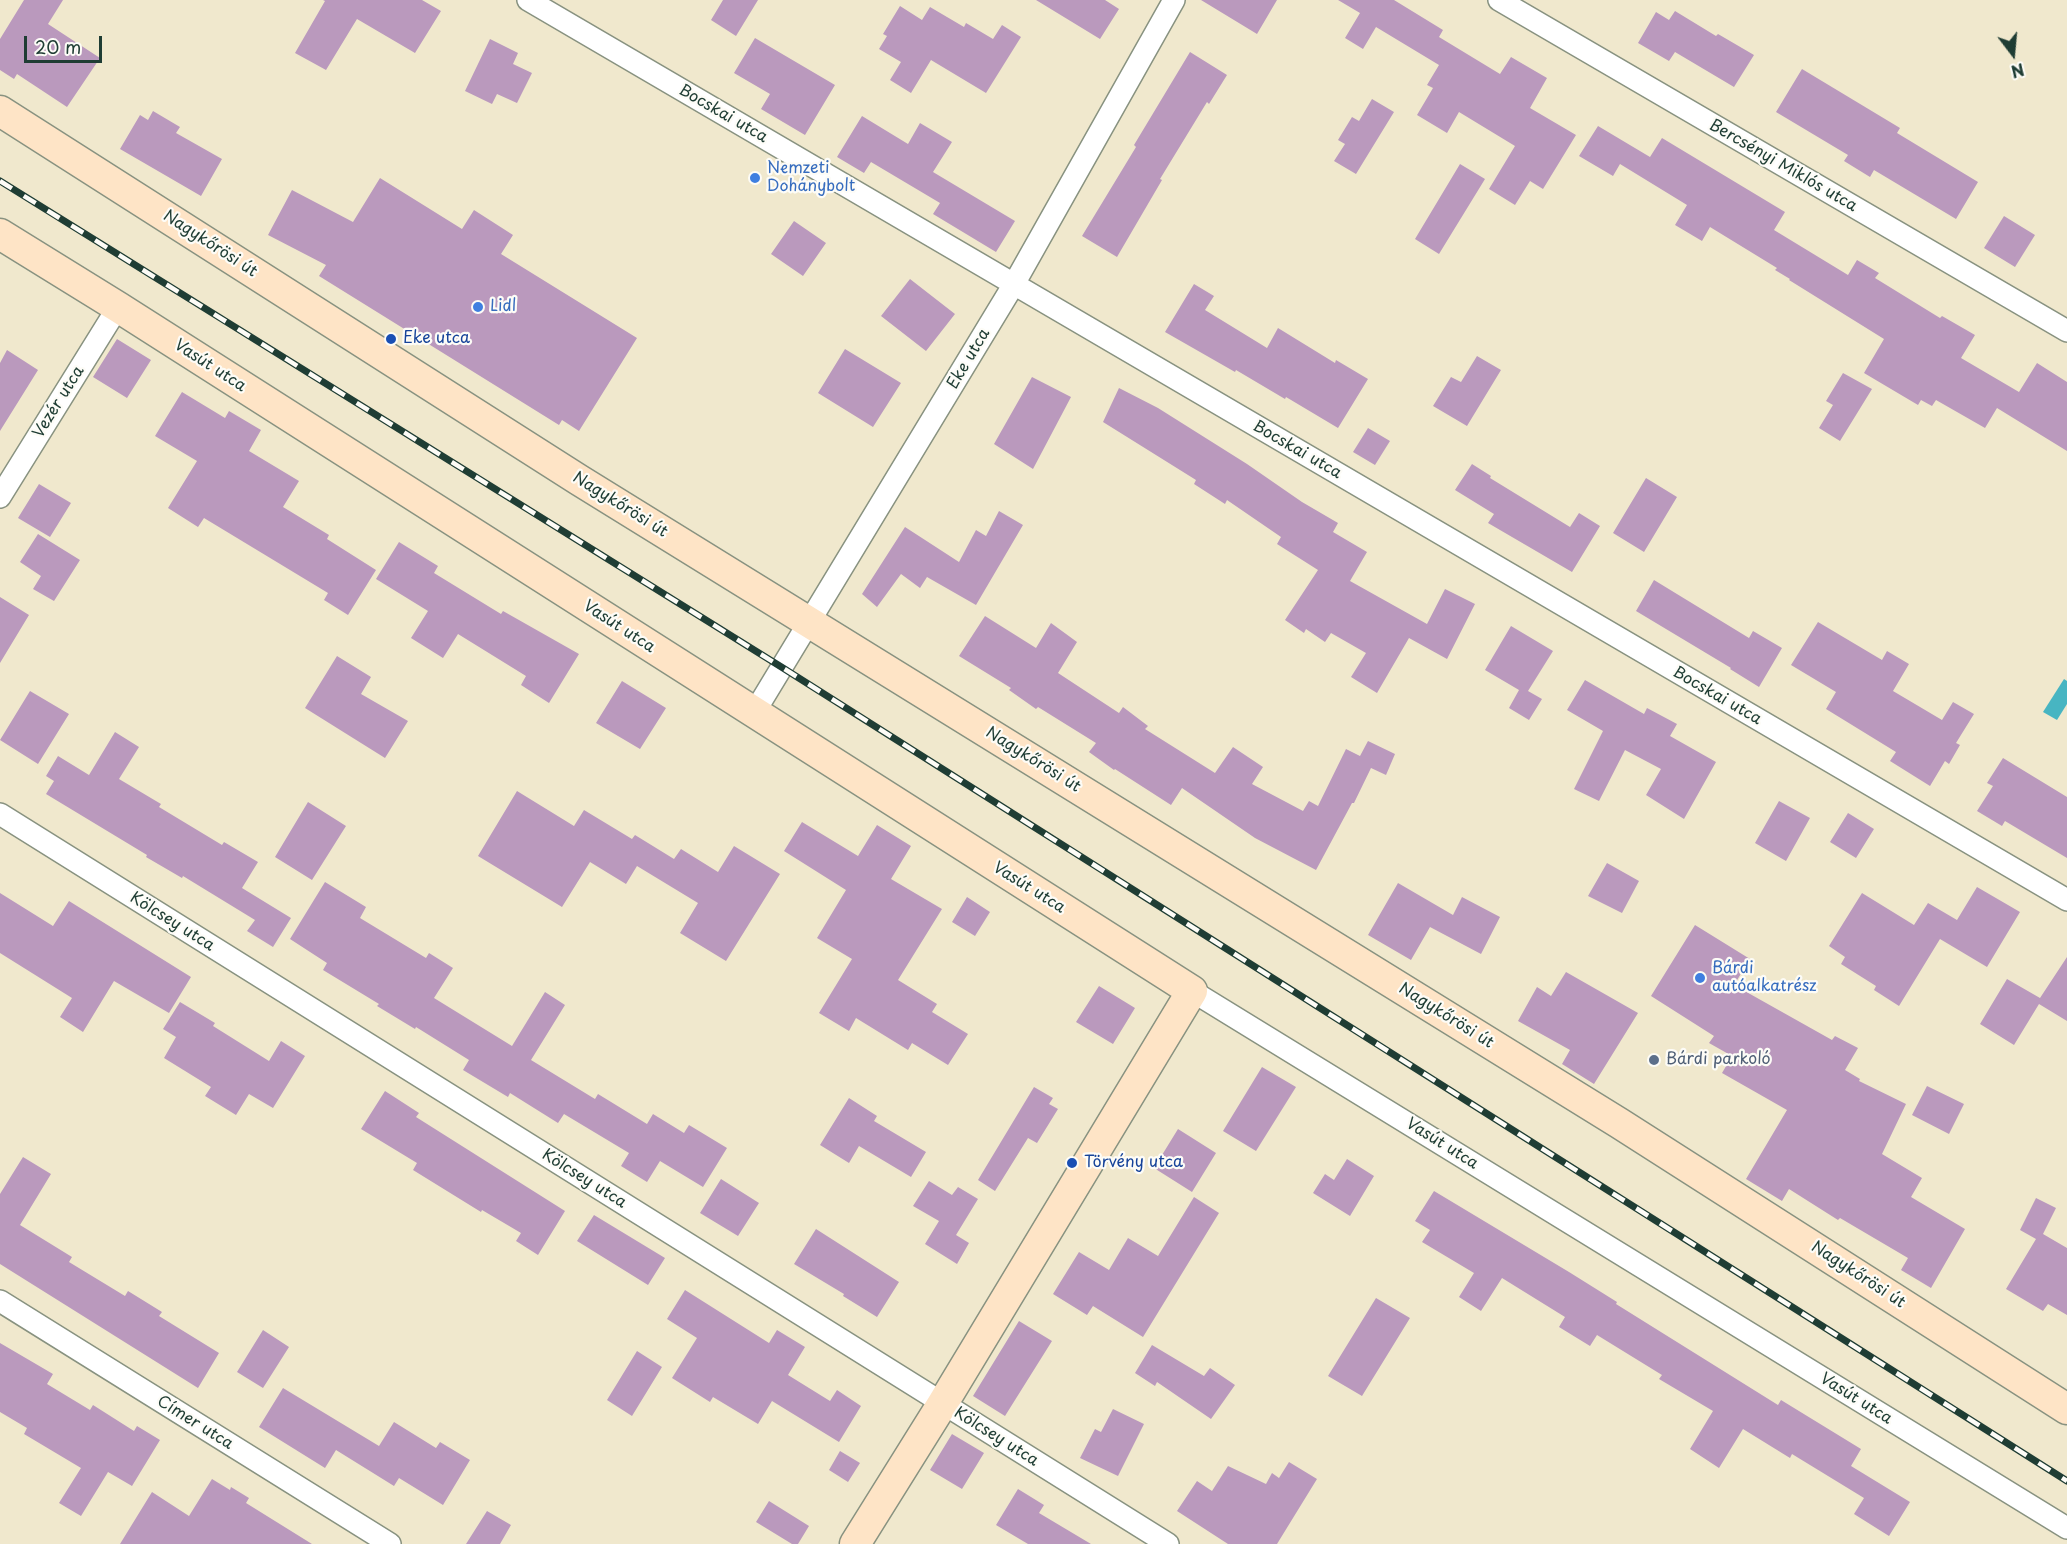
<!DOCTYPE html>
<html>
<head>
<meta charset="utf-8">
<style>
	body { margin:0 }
	#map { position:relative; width:2067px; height:1544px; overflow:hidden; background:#f0e8cd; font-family:"Playpen Sans",sans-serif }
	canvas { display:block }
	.north { position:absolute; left:1983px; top:24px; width:60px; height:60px; -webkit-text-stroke:4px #fdfcf7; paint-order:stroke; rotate:164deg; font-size:16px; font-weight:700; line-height:24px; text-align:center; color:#1f3d34 }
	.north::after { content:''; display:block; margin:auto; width:21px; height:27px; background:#1f3d34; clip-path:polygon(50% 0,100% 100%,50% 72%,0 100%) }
	.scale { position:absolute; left:24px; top:36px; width:78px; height:27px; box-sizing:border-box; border:3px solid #1f3d34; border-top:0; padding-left:8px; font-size:18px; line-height:21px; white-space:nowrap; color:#1f3d34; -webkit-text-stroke:4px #fdfcf7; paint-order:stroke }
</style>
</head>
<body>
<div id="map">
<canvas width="2067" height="1544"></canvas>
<div class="north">N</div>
<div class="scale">20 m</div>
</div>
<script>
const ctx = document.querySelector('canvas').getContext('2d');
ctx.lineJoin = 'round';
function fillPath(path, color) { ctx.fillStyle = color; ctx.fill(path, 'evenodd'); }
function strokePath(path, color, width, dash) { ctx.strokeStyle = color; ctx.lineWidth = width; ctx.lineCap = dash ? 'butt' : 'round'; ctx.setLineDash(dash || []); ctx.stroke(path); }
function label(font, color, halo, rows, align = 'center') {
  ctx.font = font + ' "Playpen Sans",sans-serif'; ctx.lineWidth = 4.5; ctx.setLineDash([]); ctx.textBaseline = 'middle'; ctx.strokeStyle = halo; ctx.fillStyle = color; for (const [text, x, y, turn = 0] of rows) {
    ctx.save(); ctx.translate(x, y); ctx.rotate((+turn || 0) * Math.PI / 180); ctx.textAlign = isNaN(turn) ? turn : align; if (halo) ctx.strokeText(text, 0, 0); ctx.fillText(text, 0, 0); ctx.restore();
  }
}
fillPath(new Path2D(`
	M 2064,679 L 2067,681 L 2067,704 L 2057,720 L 2043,712 Z`), '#47b5c2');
fillPath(new Path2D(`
	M 24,0 L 63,0 L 48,24 L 100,58 L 67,107 L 17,74 L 14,79 L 0,70 L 0,39 Z
	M 323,0 L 422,0 L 441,11 L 415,53 L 357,19 L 326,70 L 295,53 L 325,1 Z
	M 723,0 L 758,0 L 736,36 L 711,20 Z
	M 1036,0 L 1105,0 L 1119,9 L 1100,39 Z
	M 1201,0 L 1277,0 L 1257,34 Z
	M 1338,0 L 1394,0 L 1443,30 L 1439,37 L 1500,74 L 1511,57 L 1547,78 L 1530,108 L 1576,135 L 1543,189 L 1530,181 L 1515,205 L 1489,189 L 1515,146 L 1459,112 L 1447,133 L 1417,115 L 1433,88 L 1427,85 L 1439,65 L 1376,27 L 1363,49 L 1345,38 L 1360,13 Z
	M 900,6 L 922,20 L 930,7 L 964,27 L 966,23 L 993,39 L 1002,25 L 1021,37 L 986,93 L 931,60 L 911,93 L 890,80 L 901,62 L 879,49 L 887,36 L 883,34 Z
	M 1675,11 L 1716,36 L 1718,34 L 1754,55 L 1734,87 L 1675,52 L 1669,61 L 1638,43 L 1656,12 L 1669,20 Z
	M 755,38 L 835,85 L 805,135 L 761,109 L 770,94 L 734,73 Z
	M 490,39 L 518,53 L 513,64 L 532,73 L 517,103 L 497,94 L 492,104 L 465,91 Z
	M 1190,52 L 1227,75 L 1209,104 L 1207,102 L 1160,179 L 1162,180 L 1117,257 L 1082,236 L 1136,147 L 1134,145 Z
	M 1802,69 L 1900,128 L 1897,133 L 1978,182 L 1956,219 L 1874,170 L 1870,177 L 1844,161 L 1848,155 L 1776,112 Z
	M 1372,99 L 1394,112 L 1356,174 L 1334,161 L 1345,144 L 1338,140 L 1352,117 L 1359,121 Z
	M 153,111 L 180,127 L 176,133 L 222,159 L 201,196 L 120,149 L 140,115 L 148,120 Z
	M 862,116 L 908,144 L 920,123 L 952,142 L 933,172 L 1015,221 L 996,252 L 933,214 L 940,203 L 871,162 L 864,173 L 837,157 Z
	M 1598,126 L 1650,157 L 1662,138 L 1785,212 L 1774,230 L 1848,275 L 1857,260 L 1879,273 L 1875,278 L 1940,318 L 1942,316 L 1975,335 L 1961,358 L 2019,392 L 2037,363 L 2067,382 L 2067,451 L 1997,408 L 1985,428 L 1936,400 L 1932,406 L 1921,400 L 1918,405 L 1864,373 L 1884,339 L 1789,280 L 1790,279 L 1775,270 L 1777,268 L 1710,227 L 1702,241 L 1675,225 L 1687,205 L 1620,164 L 1613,176 L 1579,156 Z
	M 1460,164 L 1485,179 L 1439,254 L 1415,239 Z
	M 380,178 L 462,229 L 474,210 L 513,235 L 501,254 L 637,338 L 579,431 L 562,420 L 559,425 L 319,276 L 326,265 L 268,235 L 292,190 L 353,222 Z
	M 2004,216 L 2035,235 L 2015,267 L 1984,248 Z
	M 794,221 L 826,243 L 803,276 L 771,254 Z
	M 910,279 L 955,314 L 926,351 L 881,316 Z
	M 1194,284 L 1214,296 L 1205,310 L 1267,348 L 1278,328 L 1335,363 L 1336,360 L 1368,379 L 1338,428 L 1286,397 L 1285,399 L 1236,370 L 1235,372 L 1165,332 Z
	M 117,339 L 151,360 L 127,398 L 93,377 Z
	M 845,349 L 901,383 L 873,427 L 818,393 Z
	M 7,350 L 38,370 L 0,431 L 0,363 Z
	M 1477,356 L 1501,370 L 1467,426 L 1433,406 L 1451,377 L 1461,382 Z
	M 1843,373 L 1872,389 L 1840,441 L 1819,428 L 1833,405 L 1826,401 Z
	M 1032,377 L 1071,397 L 1033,469 L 994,444 Z
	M 1119,388 L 1158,408 L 1247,464 L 1302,502 L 1338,523 L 1333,532 L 1367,552 L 1350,581 L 1427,624 L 1445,589 L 1475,604 L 1447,659 L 1409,638 L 1377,693 L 1351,677 L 1366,653 L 1331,633 L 1325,642 L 1306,629 L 1304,633 L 1285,620 L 1318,570 L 1277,544 L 1281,537 L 1227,500 L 1225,504 L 1194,484 L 1196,480 L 1103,422 Z
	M 182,392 L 225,418 L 229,411 L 261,430 L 249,451 L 299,481 L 283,507 L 329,535 L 327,539 L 376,570 L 348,615 L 324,600 L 328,593 L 204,518 L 198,527 L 168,508 L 197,461 L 155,436 Z
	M 1368,428 L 1390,441 L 1375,465 L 1353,452 Z
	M 1472,464 L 1491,476 L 1490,478 L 1570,527 L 1579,513 L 1600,526 L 1572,572 L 1488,523 L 1494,514 L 1455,490 Z
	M 1646,478 L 1677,497 L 1644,552 L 1613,533 Z
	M 39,484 L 71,503 L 50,537 L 18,518 Z
	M 999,511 L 1023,525 L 976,605 L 927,577 L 920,588 L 901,574 L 877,607 L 862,594 L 905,527 L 959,562 L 976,530 L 986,536 Z
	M 38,534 L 80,560 L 54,601 L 33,589 L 41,576 L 20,562 Z
	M 399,542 L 438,566 L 434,573 L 501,614 L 503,611 L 579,654 L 549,703 L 521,685 L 526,676 L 458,634 L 443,658 L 411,638 L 428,611 L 376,579 Z
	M 1654,580 L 1749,638 L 1753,631 L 1782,648 L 1759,687 L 1730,669 L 1731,668 L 1636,611 Z
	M 0,597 L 29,615 L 0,663 Z
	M 985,616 L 1036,648 L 1051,623 L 1077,642 L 1058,673 L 1119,713 L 1123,707 L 1148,726 L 1145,729 L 1215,773 L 1233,747 L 1263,767 L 1252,784 L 1303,811 L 1309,801 L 1318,806 L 1346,749 L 1360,756 L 1368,741 L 1395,754 L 1386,775 L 1371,768 L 1354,803 L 1352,803 L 1316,870 L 1255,838 L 1182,788 L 1171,805 L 1115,769 L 1114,770 L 1089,752 L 1096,743 L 1038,707 L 1036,709 L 1009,690 L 1011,688 L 959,656 Z
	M 1818,622 L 1882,660 L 1887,651 L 1909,664 L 1893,691 L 1942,720 L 1953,702 L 1974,714 L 1956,743 L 1960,745 L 1949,764 L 1945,761 L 1930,786 L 1890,761 L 1896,752 L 1826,709 L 1836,692 L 1791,665 Z
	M 1511,626 L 1553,651 L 1528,691 L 1542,699 L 1529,720 L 1509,708 L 1519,690 L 1485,670 Z
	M 337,656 L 371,677 L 361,694 L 408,721 L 385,758 L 305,708 Z
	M 1585,680 L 1644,714 L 1647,708 L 1677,724 L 1670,736 L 1716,762 L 1684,819 L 1646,795 L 1661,769 L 1625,750 L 1599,801 L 1574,789 L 1603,731 L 1567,710 Z
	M 622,681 L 666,708 L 640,749 L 596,723 Z
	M 30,691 L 69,714 L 38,764 L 0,740 Z
	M 115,732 L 139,747 L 119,779 L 161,804 L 159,807 L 222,845 L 224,842 L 258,862 L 242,888 L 291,918 L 273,947 L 247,931 L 255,920 L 183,876 L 182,878 L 146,857 L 147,855 L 46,794 L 54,781 L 46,776 L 58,756 L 89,775 Z
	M 2003,758 L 2067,797 L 2067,858 L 2005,821 L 2002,826 L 1977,811 L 1993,786 L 1987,783 Z
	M 517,791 L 574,826 L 584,810 L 632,839 L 635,835 L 674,859 L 681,849 L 718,872 L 734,846 L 780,874 L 726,961 L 680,933 L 698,903 L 637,866 L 626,884 L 590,862 L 562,907 L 478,856 Z
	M 1779,801 L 1810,818 L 1786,861 L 1755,843 Z
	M 308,802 L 346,826 L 312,880 L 275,857 Z
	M 1848,813 L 1874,829 L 1856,858 L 1830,842 Z
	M 802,822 L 858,856 L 877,825 L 911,846 L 891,879 L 942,909 L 898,980 L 937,1004 L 932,1012 L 968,1034 L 948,1065 L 912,1043 L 908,1050 L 856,1018 L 849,1031 L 819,1013 L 852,959 L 817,938 L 846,890 L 784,851 Z
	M 1607,863 L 1639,881 L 1622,913 L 1588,896 Z
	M 325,882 L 366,907 L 360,918 L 426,958 L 429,953 L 453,968 L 434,998 L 512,1046 L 545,992 L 565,1005 L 531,1060 L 595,1099 L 598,1094 L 647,1124 L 653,1114 L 684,1133 L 689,1125 L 727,1148 L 703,1187 L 660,1161 L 647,1182 L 621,1166 L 629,1153 L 564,1114 L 558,1123 L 510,1093 L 508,1097 L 463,1070 L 469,1060 L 416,1027 L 415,1029 L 377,1006 L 379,1004 L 323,970 L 327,963 L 290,939 Z
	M 1398,883 L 1453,915 L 1462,897 L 1500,917 L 1481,954 L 1430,927 L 1411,960 L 1368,935 Z
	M 1977,887 L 2020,912 L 1987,967 L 1940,939 L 1899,1006 L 1874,990 L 1876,986 L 1841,964 L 1845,957 L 1829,946 L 1862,893 L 1914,925 L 1928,903 L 1957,920 Z
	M 0,893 L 53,926 L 69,901 L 191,977 L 169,1013 L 114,981 L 83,1032 L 60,1017 L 72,998 L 0,953 Z
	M 967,897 L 990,912 L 975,936 L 952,922 Z
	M 1695,925 L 1750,959 L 1734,985 L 1832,1040 L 1835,1036 L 1858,1048 L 1845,1070 L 1860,1079 L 1859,1081 L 1906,1104 L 1882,1154 L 1922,1178 L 1911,1197 L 1965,1229 L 1931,1288 L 1901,1270 L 1908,1258 L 1840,1218 L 1838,1220 L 1789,1189 L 1782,1201 L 1746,1179 L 1787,1110 L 1722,1073 L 1732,1056 L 1709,1043 L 1714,1036 L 1651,996 Z
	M 2067,957 L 2067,1021 L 2039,1004 L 2014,1045 L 1980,1024 L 2007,979 L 2040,998 Z
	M 1566,972 L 1638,1013 L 1594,1084 L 1562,1064 L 1570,1050 L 1518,1021 L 1537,987 L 1551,996 Z
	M 1099,986 L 1135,1008 L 1113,1044 L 1076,1022 Z
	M 180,1002 L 215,1023 L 213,1026 L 269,1061 L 281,1041 L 305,1056 L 273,1108 L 249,1094 L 236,1115 L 205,1096 L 211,1087 L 164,1058 L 176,1037 L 163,1029 Z
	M 1262,1067 L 1296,1087 L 1256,1151 L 1223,1131 Z
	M 1927,1086 L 1964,1104 L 1949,1134 L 1912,1115 Z
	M 1034,1087 L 1053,1098 L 1049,1104 L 1058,1109 L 1037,1143 L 1028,1138 L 995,1191 L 978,1180 Z
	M 385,1091 L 419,1113 L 416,1117 L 565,1211 L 538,1255 L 516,1241 L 521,1233 L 482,1210 L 481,1212 L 413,1170 L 417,1163 L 361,1129 Z
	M 849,1098 L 877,1116 L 874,1121 L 926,1152 L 911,1177 L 859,1146 L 849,1163 L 820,1145 Z
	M 1178,1129 L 1216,1153 L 1192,1192 L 1154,1168 Z
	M 23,1157 L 51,1174 L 20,1225 L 72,1257 L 69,1262 L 125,1296 L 128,1291 L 162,1312 L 159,1316 L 219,1353 L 198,1388 L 0,1264 L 0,1194 Z
	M 1347,1159 L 1374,1176 L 1350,1216 L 1313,1193 L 1325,1174 L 1334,1180 Z
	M 721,1179 L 759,1203 L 738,1236 L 700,1213 Z
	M 929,1181 L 952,1195 L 958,1187 L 978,1199 L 956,1235 L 969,1243 L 957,1264 L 925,1244 L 939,1221 L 913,1206 Z
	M 1434,1191 L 1569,1272 L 1617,1302 L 1616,1304 L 1778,1405 L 1781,1400 L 1861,1449 L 1851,1466 L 1910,1502 L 1889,1536 L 1854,1514 L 1864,1498 L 1792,1454 L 1790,1458 L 1743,1429 L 1719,1468 L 1690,1449 L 1713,1411 L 1659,1379 L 1662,1375 L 1597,1335 L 1590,1346 L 1559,1327 L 1565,1317 L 1502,1278 L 1481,1311 L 1459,1297 L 1474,1273 L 1422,1242 L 1430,1230 L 1415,1221 Z
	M 1194,1197 L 1219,1213 L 1143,1337 L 1093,1306 L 1087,1315 L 1053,1294 L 1079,1252 L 1109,1270 L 1128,1238 L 1158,1256 Z
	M 2036,1198 L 2056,1208 L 2043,1234 L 2067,1248 L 2067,1315 L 2048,1304 L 2043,1311 L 2006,1289 L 2036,1239 L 2020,1230 Z
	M 594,1215 L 665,1258 L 648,1285 L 577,1241 Z
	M 816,1229 L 899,1282 L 877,1317 L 843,1296 L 844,1294 L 794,1264 Z
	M 685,1290 L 769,1343 L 777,1330 L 805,1347 L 788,1375 L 830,1401 L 837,1390 L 861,1406 L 839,1442 L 772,1401 L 758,1424 L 713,1397 L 710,1402 L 672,1378 L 697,1338 L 667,1319 Z
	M 1376,1298 L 1410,1318 L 1362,1396 L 1328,1376 Z
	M 1019,1321 L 1052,1341 L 1005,1416 L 973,1396 Z
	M 263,1330 L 289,1347 L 263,1388 L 237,1372 Z
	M 0,1343 L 53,1374 L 47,1384 L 90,1410 L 93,1405 L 134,1431 L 137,1426 L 160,1440 L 132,1486 L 108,1472 L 81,1516 L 59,1503 L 81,1468 L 24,1434 L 27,1428 L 0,1412 Z
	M 1152,1345 L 1204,1376 L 1210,1368 L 1235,1385 L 1211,1419 L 1157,1382 L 1155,1386 L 1135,1373 Z
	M 637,1351 L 662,1367 L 632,1416 L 607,1400 Z
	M 283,1388 L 379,1446 L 394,1422 L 436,1448 L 440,1442 L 470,1460 L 443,1505 L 399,1478 L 394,1486 L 336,1450 L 325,1468 L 259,1427 Z
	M 1113,1409 L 1144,1424 L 1118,1476 L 1080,1458 L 1095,1429 L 1101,1432 Z
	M 952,1434 L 984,1453 L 962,1489 L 930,1470 Z
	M 840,1451 L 860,1463 L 848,1482 L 829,1470 Z
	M 1289,1462 L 1317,1479 L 1277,1544 L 1228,1544 L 1177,1511 L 1197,1481 L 1212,1491 L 1228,1466 L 1266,1484 L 1272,1473 L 1279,1478 Z
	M 212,1479 L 230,1490 L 231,1487 L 249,1498 L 246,1503 L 312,1544 L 120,1544 L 152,1492 L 189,1516 Z
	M 1018,1489 L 1044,1505 L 1039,1513 L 1091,1544 L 1028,1544 L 996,1525 Z
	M 769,1501 L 809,1526 L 798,1544 L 792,1544 L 756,1522 Z
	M 487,1511 L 511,1525 L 500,1544 L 466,1544 Z`), '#ba99bd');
const street = new Path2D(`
	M 528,0 L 2067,900
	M 1499,0 L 2067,331
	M 0,497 L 118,307
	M 754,713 L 1014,284 L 1174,0
	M 0,814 L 1168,1544
	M 1192,991 L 2067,1528
	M 0,1301 L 390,1544`);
const secondary = new Path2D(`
	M 0,111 L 579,480 L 1619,1123 L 2067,1409
	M 0,234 L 118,307 L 1192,991 L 943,1403 L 855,1544`);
strokePath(street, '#889280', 24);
strokePath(secondary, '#889280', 33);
strokePath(street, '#fff', 21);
strokePath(secondary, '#fee4c6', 30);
const rail = new Path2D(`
	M 0,181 L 783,668 L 2067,1481`);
strokePath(rail, '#1f3d34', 7);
strokePath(rail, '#fdfcf7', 4.5, [14]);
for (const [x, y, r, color] of [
	[755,178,6,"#3f7fe0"],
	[478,307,6,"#3f7fe0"],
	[391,339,6,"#1a4fb4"],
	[1700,978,6,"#3f7fe0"],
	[1654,1060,6,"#5c6f8a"],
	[1072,1163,6,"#1a4fb4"]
]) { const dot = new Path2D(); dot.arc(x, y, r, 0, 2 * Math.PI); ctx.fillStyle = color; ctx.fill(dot); strokePath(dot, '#fdfcf7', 2); }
label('16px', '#1f3d34', '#fdfcf7', [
	["Bocskai utca",723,114,30],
	["Bercsényi Miklós utca",1783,166,30],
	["Nagykőrösi út",210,244,33],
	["Eke utca",969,359,-59],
	["Vasút utca",210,366,33],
	["Vezér utca",59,402,-58],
	["Bocskai utca",1297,450,30],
	["Nagykőrösi út",620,505,32],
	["Vasút utca",619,627,33],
	["Bocskai utca",1717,696,30],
	["Nagykőrösi út",1033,760,32],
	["Vasút utca",1029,888,32],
	["Kölcsey utca",172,922,32],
	["Nagykőrösi út",1446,1016,32],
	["Vasút utca",1442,1144,32],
	["Kölcsey utca",584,1179,32],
	["Nagykőrösi út",1858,1275,33],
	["Vasút utca",1856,1399,32],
	["Címer utca",195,1423,32],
	["Kölcsey utca",996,1437,32]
]);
label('16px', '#366cbe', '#fdfcf7', [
	["Nemzeti",767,169],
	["Dohánybolt",767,187],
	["Lidl",490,307],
	["Bárdi",1712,969],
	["autóalkatrész",1712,987]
], 'left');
label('16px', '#164399', '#fdfcf7', [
	["Eke utca",403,339],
	["Törvény utca",1084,1163]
], 'left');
label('16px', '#4e5e75', '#fdfcf7', [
	["Bárdi parkoló",1666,1060]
], 'left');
</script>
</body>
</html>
